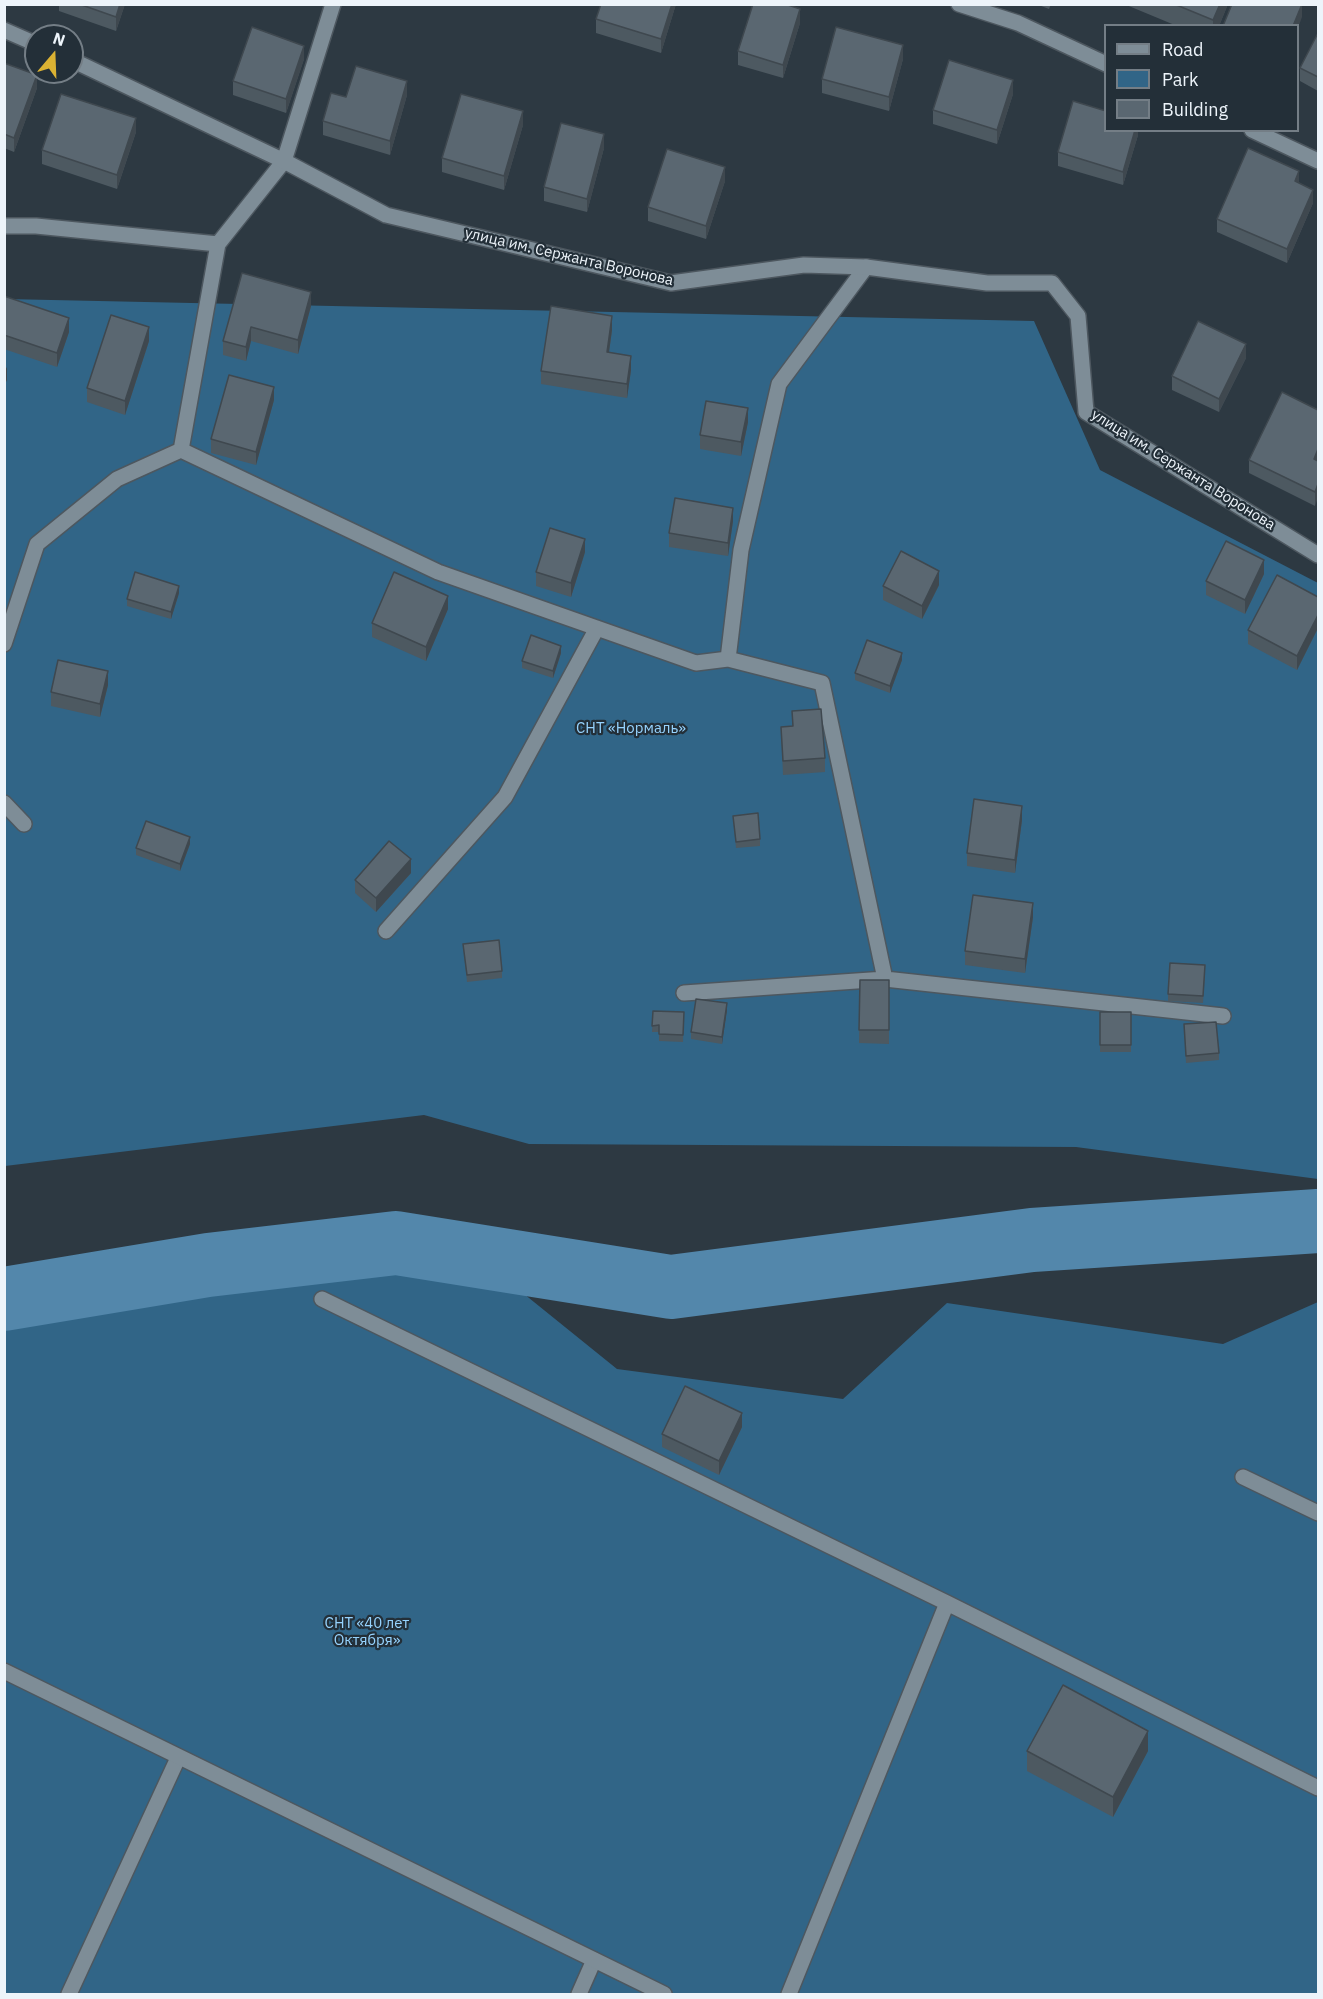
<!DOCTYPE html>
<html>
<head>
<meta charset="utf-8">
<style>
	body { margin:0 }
	#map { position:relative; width:1323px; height:1999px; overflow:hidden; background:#2d3942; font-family:"IBM Plex Sans",sans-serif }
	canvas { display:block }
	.frame { position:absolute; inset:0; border:6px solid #edf4fa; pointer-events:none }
	.legend { position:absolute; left:1104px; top:24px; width:195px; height:108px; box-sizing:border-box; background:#232f38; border:2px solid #747e86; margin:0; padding:8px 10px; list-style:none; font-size:18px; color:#edf4fa }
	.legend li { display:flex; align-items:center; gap:12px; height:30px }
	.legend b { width:30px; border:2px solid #747e86 }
	.north { position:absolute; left:24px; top:24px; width:60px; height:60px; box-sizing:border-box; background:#232f38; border:2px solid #747e86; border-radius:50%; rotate:19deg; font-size:16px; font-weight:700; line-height:24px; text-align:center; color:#edf4fa }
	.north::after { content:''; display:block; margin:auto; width:21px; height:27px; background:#dbb233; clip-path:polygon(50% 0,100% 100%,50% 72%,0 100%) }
</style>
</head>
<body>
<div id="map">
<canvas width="1323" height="1999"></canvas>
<div class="frame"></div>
<ul class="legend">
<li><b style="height:8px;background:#7e8d97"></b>Road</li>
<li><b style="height:16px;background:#316587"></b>Park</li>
<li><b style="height:16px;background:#5a6771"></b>Building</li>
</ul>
<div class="north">N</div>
</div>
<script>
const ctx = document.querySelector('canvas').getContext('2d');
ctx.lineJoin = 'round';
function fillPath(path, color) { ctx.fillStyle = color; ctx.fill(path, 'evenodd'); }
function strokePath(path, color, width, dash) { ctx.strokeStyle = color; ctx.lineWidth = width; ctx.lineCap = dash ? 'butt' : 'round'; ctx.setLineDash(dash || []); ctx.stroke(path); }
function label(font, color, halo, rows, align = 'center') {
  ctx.font = font + ' "IBM Plex Sans",sans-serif'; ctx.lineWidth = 4.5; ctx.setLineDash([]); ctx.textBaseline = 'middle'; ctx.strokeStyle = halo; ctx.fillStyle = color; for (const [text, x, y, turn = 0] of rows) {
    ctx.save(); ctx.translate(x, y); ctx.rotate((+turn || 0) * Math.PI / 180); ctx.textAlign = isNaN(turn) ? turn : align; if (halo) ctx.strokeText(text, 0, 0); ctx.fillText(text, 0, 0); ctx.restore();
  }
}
fillPath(new Path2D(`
	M 5,299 L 1034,321 L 1100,470 L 1318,583 L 1318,1179 L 1076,1147 L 529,1144 L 424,1115 L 5,1166 Z
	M 477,1256 L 617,1369 L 843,1399 L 947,1303 L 1223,1344 L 1318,1302 L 1318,1994 L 5,1994 L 4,1269 Z`), '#316587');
strokePath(new Path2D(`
	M 4,1299 L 208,1265 L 396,1243 L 671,1287 L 1032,1240 L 1318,1221`), '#5387ab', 64);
const lane = new Path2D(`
	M 4,226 L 36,226 L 218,244
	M 866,267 L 779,384 L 741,550 L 728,659 L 822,683 L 885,979
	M 181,450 L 218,244 L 284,161
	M 4,644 L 37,544 L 117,479 L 181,450 L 438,572 L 696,663 L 728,659
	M 4,803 L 24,824
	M 386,931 L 505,797 L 597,628
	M 684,993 L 885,979 L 1223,1016
	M 322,1299 L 947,1603 L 1318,1788
	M 1243,1477 L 1318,1513
	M 69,1994 L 178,1758
	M 579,1994 L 594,1960
	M 789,1994 L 947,1603`);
const street = new Path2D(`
	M 959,4 L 1018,23 L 1106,64
	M 4,30 L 36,44
	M 72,60 L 284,161 L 386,215 L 671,283 L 804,265 L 866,267 L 987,283 L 1052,283 L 1078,316 L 1086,412 L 1318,555
	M 1252,130 L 1318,161
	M 284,161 L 333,4
	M 4,1671 L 664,1994`);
strokePath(lane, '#4d575f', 18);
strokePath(street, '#4d575f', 18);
strokePath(lane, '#7e8d97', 15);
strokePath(street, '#7e8d97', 15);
fillPath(new Path2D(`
	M 59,4 L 125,4 L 116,31 L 59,11 Z
	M 601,4 L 676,4 L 661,53 L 596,33 L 596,19 Z
	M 1036,4 L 1051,4 L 1049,9 Z
	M 1124,4 L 1228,4 L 1219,26 L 1177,26 Z
	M 800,23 L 783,78 L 738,65 L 738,51 Z
	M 1318,33 L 1318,91 L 1300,81 L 1300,68 Z
	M 304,59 L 286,113 L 233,95 L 233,81 Z
	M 903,59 L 889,111 L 822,93 L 822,79 Z
	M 4,63 L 37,88 L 14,152 L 4,148 Z
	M 1013,94 L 997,144 L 933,124 L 933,110 Z
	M 407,95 L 390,155 L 323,135 L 323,121 L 346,97 Z
	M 523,125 L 504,190 L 442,172 L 442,158 Z
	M 1138,130 L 1138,135 L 1123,185 L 1058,166 L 1058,152 Z
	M 136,132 L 117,189 L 42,164 L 42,150 Z
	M 604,148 L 587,212 L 544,201 L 544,187 Z
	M 725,181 L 706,239 L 648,221 L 648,207 Z
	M 1299,183 L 1313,203 L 1287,263 L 1217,232 L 1217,219 Z
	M 242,273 L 311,306 L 298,354 L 251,341 L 246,361 L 223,355 L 223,341 Z
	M 4,296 L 69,332 L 57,367 L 4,349 Z
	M 612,330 L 609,353 L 631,370 L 627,398 L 541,384 L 541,371 Z
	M 149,341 L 125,415 L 87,402 L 87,388 Z
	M 1246,358 L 1219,412 L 1172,390 L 1172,376 Z
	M 274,400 L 256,465 L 211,453 L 211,439 Z
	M 1318,410 L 1315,506 L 1249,473 L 1249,460 Z
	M 748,422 L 741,456 L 700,449 L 700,435 Z
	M 733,521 L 728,556 L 669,547 L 669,533 Z
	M 585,552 L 571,597 L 536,586 L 536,572 Z
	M 1264,574 L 1245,614 L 1206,595 L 1206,581 Z
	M 939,585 L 922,619 L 883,600 L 883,586 Z
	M 179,593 L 171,619 L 127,606 L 127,599 Z
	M 1318,597 L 1318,628 L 1297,670 L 1248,644 L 1248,630 Z
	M 448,609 L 426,661 L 372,637 L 372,623 Z
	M 561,653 L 553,678 L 522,668 L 522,661 Z
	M 902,660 L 890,693 L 855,680 L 855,673 Z
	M 108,685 L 100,717 L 51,706 L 51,692 Z
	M 792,711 L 825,758 L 825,772 L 783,775 L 781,727 L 792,726 Z
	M 733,816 L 760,839 L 760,846 L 736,848 Z
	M 1022,820 L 1015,873 L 967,866 L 967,853 Z
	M 190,844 L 180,871 L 136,855 L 136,848 Z
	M 411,873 L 376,912 L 355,893 L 355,880 Z
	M 1033,917 L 1025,973 L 965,965 L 965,951 Z
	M 463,944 L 502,971 L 502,978 L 467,982 Z
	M 1205,972 L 1203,1003 L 1168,1001 L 1168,994 Z
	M 860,980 L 889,980 L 889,1044 L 859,1043 Z
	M 727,1010 L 722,1044 L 691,1039 L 691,1032 Z
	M 653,1011 L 684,1012 L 683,1042 L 659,1041 L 659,1032 L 652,1032 Z
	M 1100,1012 L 1131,1012 L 1131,1052 L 1100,1052 Z
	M 1184,1024 L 1219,1053 L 1219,1060 L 1186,1063 Z
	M 742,1427 L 719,1475 L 662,1447 L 662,1434 Z
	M 1027,1751 L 1148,1751 L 1113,1817 L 1027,1771 Z`), '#4d5961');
fillPath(new Path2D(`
	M 120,4 L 125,4 L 116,31 L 116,17 Z
	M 672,4 L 676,4 L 661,53 L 661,39 Z
	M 1220,4 L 1228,4 L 1219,26 L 1213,26 L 1213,20 Z
	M 1302,4 L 1302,17 L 1298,28 L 1298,26 L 1293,26 Z
	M 800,9 L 800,23 L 783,78 L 783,65 Z
	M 903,45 L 903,59 L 889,111 L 889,97 Z
	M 304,46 L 304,59 L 286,113 L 286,99 Z
	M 37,75 L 37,88 L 14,152 L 14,138 Z
	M 1013,80 L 1013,94 L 997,144 L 997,130 Z
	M 407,81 L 407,95 L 390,155 L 390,141 Z
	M 523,111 L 523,125 L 504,190 L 504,176 Z
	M 136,118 L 136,132 L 117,189 L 117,175 Z
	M 1135,130 L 1138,130 L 1138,135 L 1123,185 L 1123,172 Z
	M 604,134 L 604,148 L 587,212 L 587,199 Z
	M 725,167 L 725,181 L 706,239 L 706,226 Z
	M 1299,171 L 1299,185 L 1295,181 Z
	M 1313,190 L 1313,203 L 1287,263 L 1287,249 Z
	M 311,292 L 311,306 L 298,354 L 298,340 Z
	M 612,316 L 612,330 L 607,366 L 607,352 Z
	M 69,318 L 69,332 L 57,367 L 57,353 Z
	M 149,327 L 149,341 L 125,415 L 125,401 Z
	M 251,327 L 251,341 L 246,361 L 246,347 Z
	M 1246,344 L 1246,358 L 1219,412 L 1219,399 Z
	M 631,356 L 631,370 L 627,398 L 627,384 Z
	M 7,367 L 7,380 L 4,386 L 4,372 Z
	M 274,387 L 274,400 L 256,465 L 256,452 Z
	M 748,408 L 748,422 L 741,456 L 741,442 Z
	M 1318,449 L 1318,463 L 1314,459 Z
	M 1318,484 L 1318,498 L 1315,506 L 1315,492 Z
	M 733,508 L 733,521 L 728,556 L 728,543 Z
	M 585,539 L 585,552 L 571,597 L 571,583 Z
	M 1264,560 L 1264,574 L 1245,614 L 1245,600 Z
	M 939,571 L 939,585 L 922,619 L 922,606 Z
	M 179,586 L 179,593 L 171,619 L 171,612 Z
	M 448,596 L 448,609 L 426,661 L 426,647 Z
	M 1318,615 L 1318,628 L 1297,670 L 1297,656 Z
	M 561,646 L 561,653 L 553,678 L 553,671 Z
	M 902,653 L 902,660 L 890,693 L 890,686 Z
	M 108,671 L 108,685 L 100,717 L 100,704 Z
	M 1022,806 L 1022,820 L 1015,873 L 1015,860 Z
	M 6,824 L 6,838 L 4,841 L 4,828 Z
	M 190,837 L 190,844 L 180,871 L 180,864 Z
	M 411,859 L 411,873 L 376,912 L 376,898 Z
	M 1033,903 L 1033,917 L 1025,973 L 1025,959 Z
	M 727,1003 L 727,1010 L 722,1044 L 722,1037 Z
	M 742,1413 L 742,1427 L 719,1475 L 719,1461 Z
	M 1148,1731 L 1148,1751 L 1113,1817 L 1113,1797 Z`), '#3f484f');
const building = new Path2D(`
	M 79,4 L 120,4 L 116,17 Z
	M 601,4 L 672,4 L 661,39 L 596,19 Z
	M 753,4 L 785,4 L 800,9 L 783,65 L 738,51 Z
	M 1174,4 L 1220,4 L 1213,20 Z
	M 1232,4 L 1302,4 L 1293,26 L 1223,26 Z
	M 252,27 L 304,46 L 286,99 L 233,81 Z
	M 836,27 L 903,45 L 889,97 L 822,79 Z
	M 1318,33 L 1318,77 L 1300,68 Z
	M 949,60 L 1013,80 L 997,130 L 933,110 Z
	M 4,63 L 37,75 L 14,138 L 4,134 Z
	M 356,66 L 407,81 L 390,141 L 323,121 L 331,93 L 346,97 Z
	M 61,94 L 136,118 L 117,175 L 42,150 Z
	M 461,94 L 523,111 L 504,176 L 442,158 Z
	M 1073,101 L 1106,111 L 1106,130 L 1135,130 L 1123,172 L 1058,152 Z
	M 561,123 L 604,134 L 587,199 L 544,187 Z
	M 1248,148 L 1299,171 L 1295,181 L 1313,190 L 1287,249 L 1217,219 Z
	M 667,149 L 725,167 L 706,226 L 648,207 Z
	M 242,273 L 311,292 L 298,340 L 251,327 L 246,347 L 223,341 Z
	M 4,296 L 69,318 L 57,353 L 4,335 Z
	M 551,306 L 612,316 L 607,352 L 631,356 L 627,384 L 541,371 Z
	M 111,315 L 149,327 L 125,401 L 87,388 Z
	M 1198,321 L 1246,344 L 1219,399 L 1172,376 Z
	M 229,375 L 274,387 L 256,452 L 211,439 Z
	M 1282,392 L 1318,410 L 1318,449 L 1314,459 L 1318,461 L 1318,484 L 1315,492 L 1249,460 Z
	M 706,401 L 748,408 L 741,442 L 700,435 Z
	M 675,498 L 733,508 L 728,543 L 669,533 Z
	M 550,528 L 585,539 L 571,583 L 536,572 Z
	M 1226,541 L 1264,560 L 1245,600 L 1206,581 Z
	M 901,551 L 939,571 L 922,606 L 883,586 Z
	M 135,572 L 179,586 L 171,612 L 127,599 Z
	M 394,572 L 448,596 L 426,647 L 372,623 Z
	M 1277,575 L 1318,597 L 1318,615 L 1297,656 L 1248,630 Z
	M 531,635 L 561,646 L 553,671 L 522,661 Z
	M 867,640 L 902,653 L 890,686 L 855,673 Z
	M 58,660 L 108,671 L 100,704 L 51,692 Z
	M 821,709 L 825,758 L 783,761 L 781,727 L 793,726 L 792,711 Z
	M 974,799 L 1022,806 L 1015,860 L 967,853 Z
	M 758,813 L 760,839 L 736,842 L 733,816 Z
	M 146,821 L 190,837 L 180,864 L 136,848 Z
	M 389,841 L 411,859 L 376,898 L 355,880 Z
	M 973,895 L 1033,903 L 1025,959 L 965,951 Z
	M 499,940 L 502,971 L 467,975 L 463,944 Z
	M 1170,963 L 1205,965 L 1203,996 L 1168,994 Z
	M 860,980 L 889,980 L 889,1030 L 859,1030 Z
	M 696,999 L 727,1003 L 722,1037 L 691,1032 Z
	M 653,1011 L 684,1012 L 683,1035 L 659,1034 L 659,1025 L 652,1026 Z
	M 1100,1012 L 1131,1012 L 1131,1045 L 1100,1045 Z
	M 1216,1022 L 1219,1053 L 1186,1056 L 1184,1024 Z
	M 685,1386 L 742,1413 L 719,1461 L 662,1434 Z
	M 1063,1685 L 1148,1731 L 1113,1797 L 1027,1751 Z`);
fillPath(building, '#5a6771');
strokePath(building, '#3f484f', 1.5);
label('15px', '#edf4fa', '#232f38', [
	["улица им. Сержанта Воронова",569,257,13],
	["улица им. Сержанта Воронова",1183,470,32]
]);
label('15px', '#96d3fe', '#232f38', [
	["СНТ «Нормаль»",631,729],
	["СНТ «40 лет",367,1624],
	["Октября»",367,1641]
]);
</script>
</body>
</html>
